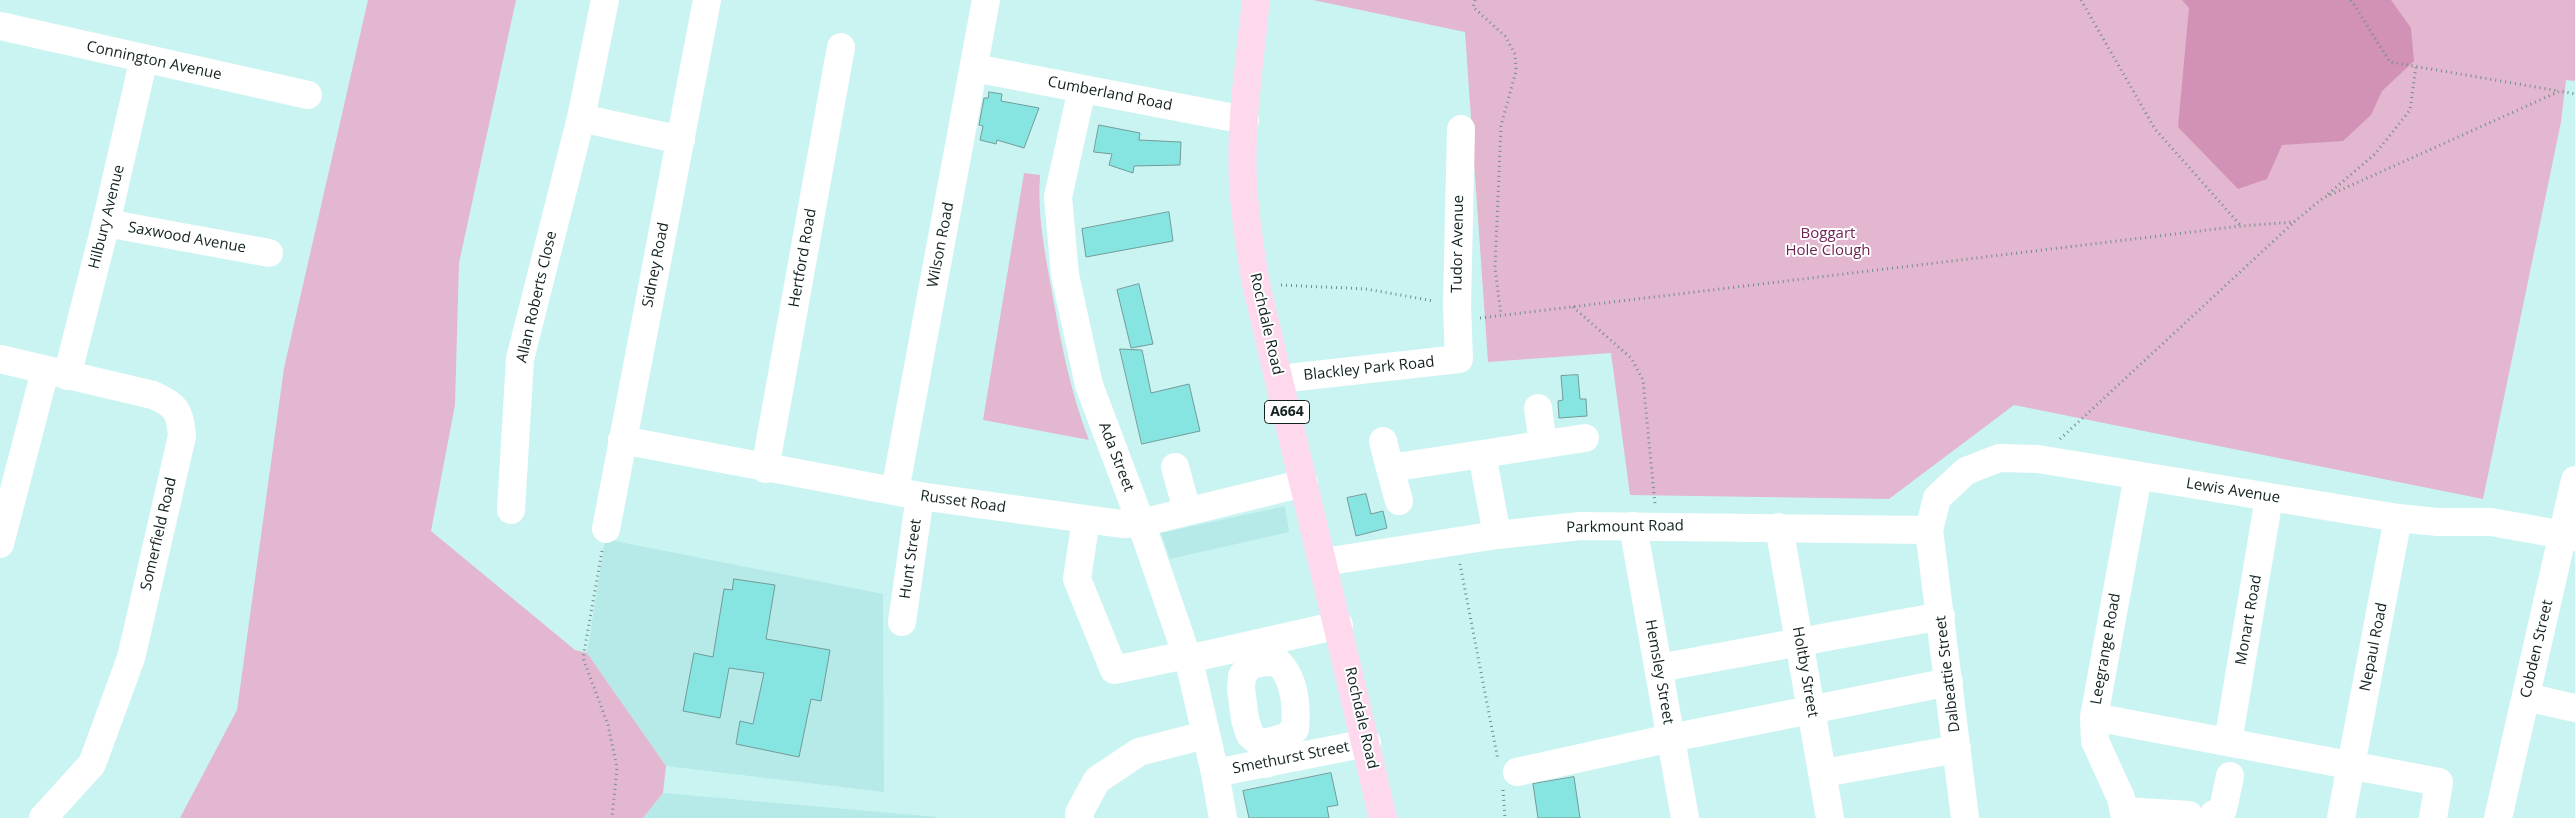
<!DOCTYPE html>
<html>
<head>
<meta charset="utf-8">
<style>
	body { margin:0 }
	canvas { display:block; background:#caf4f2 }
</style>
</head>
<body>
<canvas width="2575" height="818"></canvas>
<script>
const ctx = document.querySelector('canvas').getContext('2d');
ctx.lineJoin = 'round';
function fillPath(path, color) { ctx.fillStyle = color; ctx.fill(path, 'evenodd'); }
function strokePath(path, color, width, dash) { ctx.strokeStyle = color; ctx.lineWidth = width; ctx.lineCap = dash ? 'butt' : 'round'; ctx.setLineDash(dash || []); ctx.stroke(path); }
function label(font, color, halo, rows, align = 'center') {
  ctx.font = font + ' "Open Sans",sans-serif'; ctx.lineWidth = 4; ctx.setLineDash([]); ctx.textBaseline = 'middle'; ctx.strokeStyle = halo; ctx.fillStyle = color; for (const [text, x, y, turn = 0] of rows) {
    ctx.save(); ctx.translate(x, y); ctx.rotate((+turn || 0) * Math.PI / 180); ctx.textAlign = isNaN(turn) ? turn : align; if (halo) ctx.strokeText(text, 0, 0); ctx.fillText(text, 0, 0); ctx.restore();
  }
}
fillPath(new Path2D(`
	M 1285,506 L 1289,532 L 1170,559 L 1161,533 Z
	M 605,539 L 883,594 L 884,792 L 666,766 L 587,653 Z
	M 663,793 L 937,817 L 937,818 L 643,818 Z`), '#b6eae8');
fillPath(new Path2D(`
	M 368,0 L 516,0 L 459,263 L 455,405 L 431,531 L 575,650 L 587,653 L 666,766 L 663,793 L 643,818 L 180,818 L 237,710 L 284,368 Z
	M 1313,0 L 2575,0 L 2575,81 L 2566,80 L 2561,122 L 2483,499 L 2014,405 L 1889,499 L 1630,495 L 1611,353 L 1488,362 L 1465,32 Z
	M 1024,173 L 1040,175 C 1037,215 1045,253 1052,292 C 1061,343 1070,391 1089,440 L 983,420 Z`), '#e3b7cf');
fillPath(new Path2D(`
	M 2182,0 L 2391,0 L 2411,28 L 2414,61 L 2382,91 L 2371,115 L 2343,141 L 2282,145 L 2267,179 L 2238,189 L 2178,127 L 2189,8 Z`), '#d292b6');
const building = new Path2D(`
	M 989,92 L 1002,94 L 1001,101 L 1039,108 L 1024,148 L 997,140 L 996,144 L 980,140 L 983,126 L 979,125 L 984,98 L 988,98 Z
	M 1099,125 L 1140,133 L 1139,140 L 1181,142 L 1180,165 L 1134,166 L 1133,173 L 1109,165 L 1112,154 L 1094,152 Z
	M 1169,212 L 1173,241 L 1086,257 L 1082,229 Z
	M 1139,284 L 1153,344 L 1131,348 L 1117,290 Z
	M 1120,349 L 1142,350 L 1151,393 L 1189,384 L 1200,431 L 1142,444 Z
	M 1578,375 L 1580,399 L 1586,399 L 1587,416 L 1559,418 L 1558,401 L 1563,400 L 1561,376 Z
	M 1366,494 L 1371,514 L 1383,511 L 1387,528 L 1356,536 L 1347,498 Z
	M 734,579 L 775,585 L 766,639 L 830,650 L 821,701 L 811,699 L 799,757 L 736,744 L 740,721 L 753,724 L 764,673 L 729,668 L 720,718 L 683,711 L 694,653 L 713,657 L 724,589 L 732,590 Z
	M 1331,773 L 1338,805 L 1327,807 L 1329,818 L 1249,818 L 1243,791 Z
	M 1574,777 L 1580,818 L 1538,818 L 1533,784 Z`);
fillPath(building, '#86e4e1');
strokePath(building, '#739b99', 1);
strokePath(new Path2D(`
	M 1475,0 L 1473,7 L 1505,36 L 1515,54 L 1516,71 L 1501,126 L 1495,268 L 1501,315
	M 2081,0 L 2155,129 L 2241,226
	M 2351,0 L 2390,62 L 2559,91
	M 2328,194 L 2375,154 L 2410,110 L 2416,66
	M 1281,285 L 1366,289 L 1434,301
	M 1573,307 L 1631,358 L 1643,380 L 1655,504
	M 1480,318 L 2241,226 L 2294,222 L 2323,198 L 2560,91 L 2575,94
	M 2060,439 L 2294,222
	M 602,551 L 583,658 L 608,725 L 617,768 L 612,818
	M 1460,564 L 1498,760
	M 1503,790 L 1505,818`), '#708d8b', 3, [1, 4]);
strokePath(new Path2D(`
	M 0,26 L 308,95
	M 974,68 L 1245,120
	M 1082,89 L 1058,197 L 1065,275 L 1089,385 L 1141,523 L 1190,665 L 1215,773 L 1223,818
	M 581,118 L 681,140
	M 106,223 L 269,253
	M 0,359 L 153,395 C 176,405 180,411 182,436 L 131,658 L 92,764 L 43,818
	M 67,376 L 106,223 L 144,58
	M 1279,379 L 1459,359 L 1457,305 L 1461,129
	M 1538,408 L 1543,444
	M 622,440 L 920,496 L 1122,524 L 1141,523 L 1304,483
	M 1383,441 L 1390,468 L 1482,454 L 1497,535
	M 1482,454 L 1585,438
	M 1175,467 L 1187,510
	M 1390,468 L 1399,501
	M 765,469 L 841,47
	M 895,491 L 986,0
	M 511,510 L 520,359 L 581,118 L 605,0
	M 1086,519 L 1077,579 L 1114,670 L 1186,655
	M 1633,526 L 1685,818
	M 1779,527 L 1830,818
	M 606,529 L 707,0
	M 0,544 L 45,371
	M 1324,562 L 1497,535 L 1581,526 L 1929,530
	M 902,622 L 920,496
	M 1188,659 L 1339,625
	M 1659,668 L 1941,616
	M 2526,697 L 2575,708
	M 2094,717 L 2439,782 L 2433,818
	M 2228,742 L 2269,498
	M 1261,744 L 1286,737 L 1295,729 C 1297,706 1295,680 1279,663 L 1264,662 L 1250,665 L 1242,676 L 1241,689 L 1245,719 L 1250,735 L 1261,744 L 1266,764
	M 1517,772 L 1671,738 L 1949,682
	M 1215,773 L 1367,743
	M 1824,773 L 1957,749
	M 2125,811 L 2189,815
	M 2214,814 L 2220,813 L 2223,809 L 2230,776
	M 1080,818 L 1079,813 L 1097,780 L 1139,752 L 1205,735
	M 1965,818 L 1929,530 L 1937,498 L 1966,471 L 1999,458 L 2038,459 L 2398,518 L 2438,522 L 2491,522 L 2575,537
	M 2125,818 L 2121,798 L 2095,741 L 2094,717 L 2138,476
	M 2341,818 L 2398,518
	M 2498,818 L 2575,480`), '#fff', 28);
strokePath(new Path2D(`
	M 1256,0 C 1250,60 1240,122 1243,182 C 1245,216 1250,250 1256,284 L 1383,818`), '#fed8ed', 28);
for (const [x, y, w] of [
	[1287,412,45]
]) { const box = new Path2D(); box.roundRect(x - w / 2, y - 11.5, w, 23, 4); ctx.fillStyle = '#fff'; ctx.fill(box); strokePath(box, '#122221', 1); }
label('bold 14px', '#122221', null, [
	["A664",1287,412]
]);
label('15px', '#122221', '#fff', [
	["Connington Avenue",154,61,12],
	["Cumberland Road",1110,94,11],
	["Hilbury Avenue",107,217,-76],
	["Saxwood Avenue",187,238,10],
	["Tudor Avenue",1458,244,-89],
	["Wilson Road",941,245,-79],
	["Hertford Road",803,258,-80],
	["Sidney Road",656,265,-79],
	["Allan Roberts Close",537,297,-77],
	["Rochdale Road",1266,324,77],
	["Blackley Park Road",1369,369,-6],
	["Ada Street",1116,457,69],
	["Lewis Avenue",2233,491,9],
	["Russet Road",963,502,8],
	["Parkmount Road",1625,527,-1],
	["Somerfield Road",159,534,-77],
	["Hunt Street",911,559,-82],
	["Monart Road",2249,620,-80],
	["Nepaul Road",2374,647,-79],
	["Leegrange Road",2106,649,-80],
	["Cobden Street",2537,649,-77],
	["Hemsley Street",1659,672,80],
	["Holtby Street",1805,672,80],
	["Dalbeattie Street",1948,674,-97],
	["Rochdale Road",1361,718,77],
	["Smethurst Street",1291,758,-11]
]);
label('15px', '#702555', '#fff', [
	["Boggart",1828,234],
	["Hole Clough",1828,251]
]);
</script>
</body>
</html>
